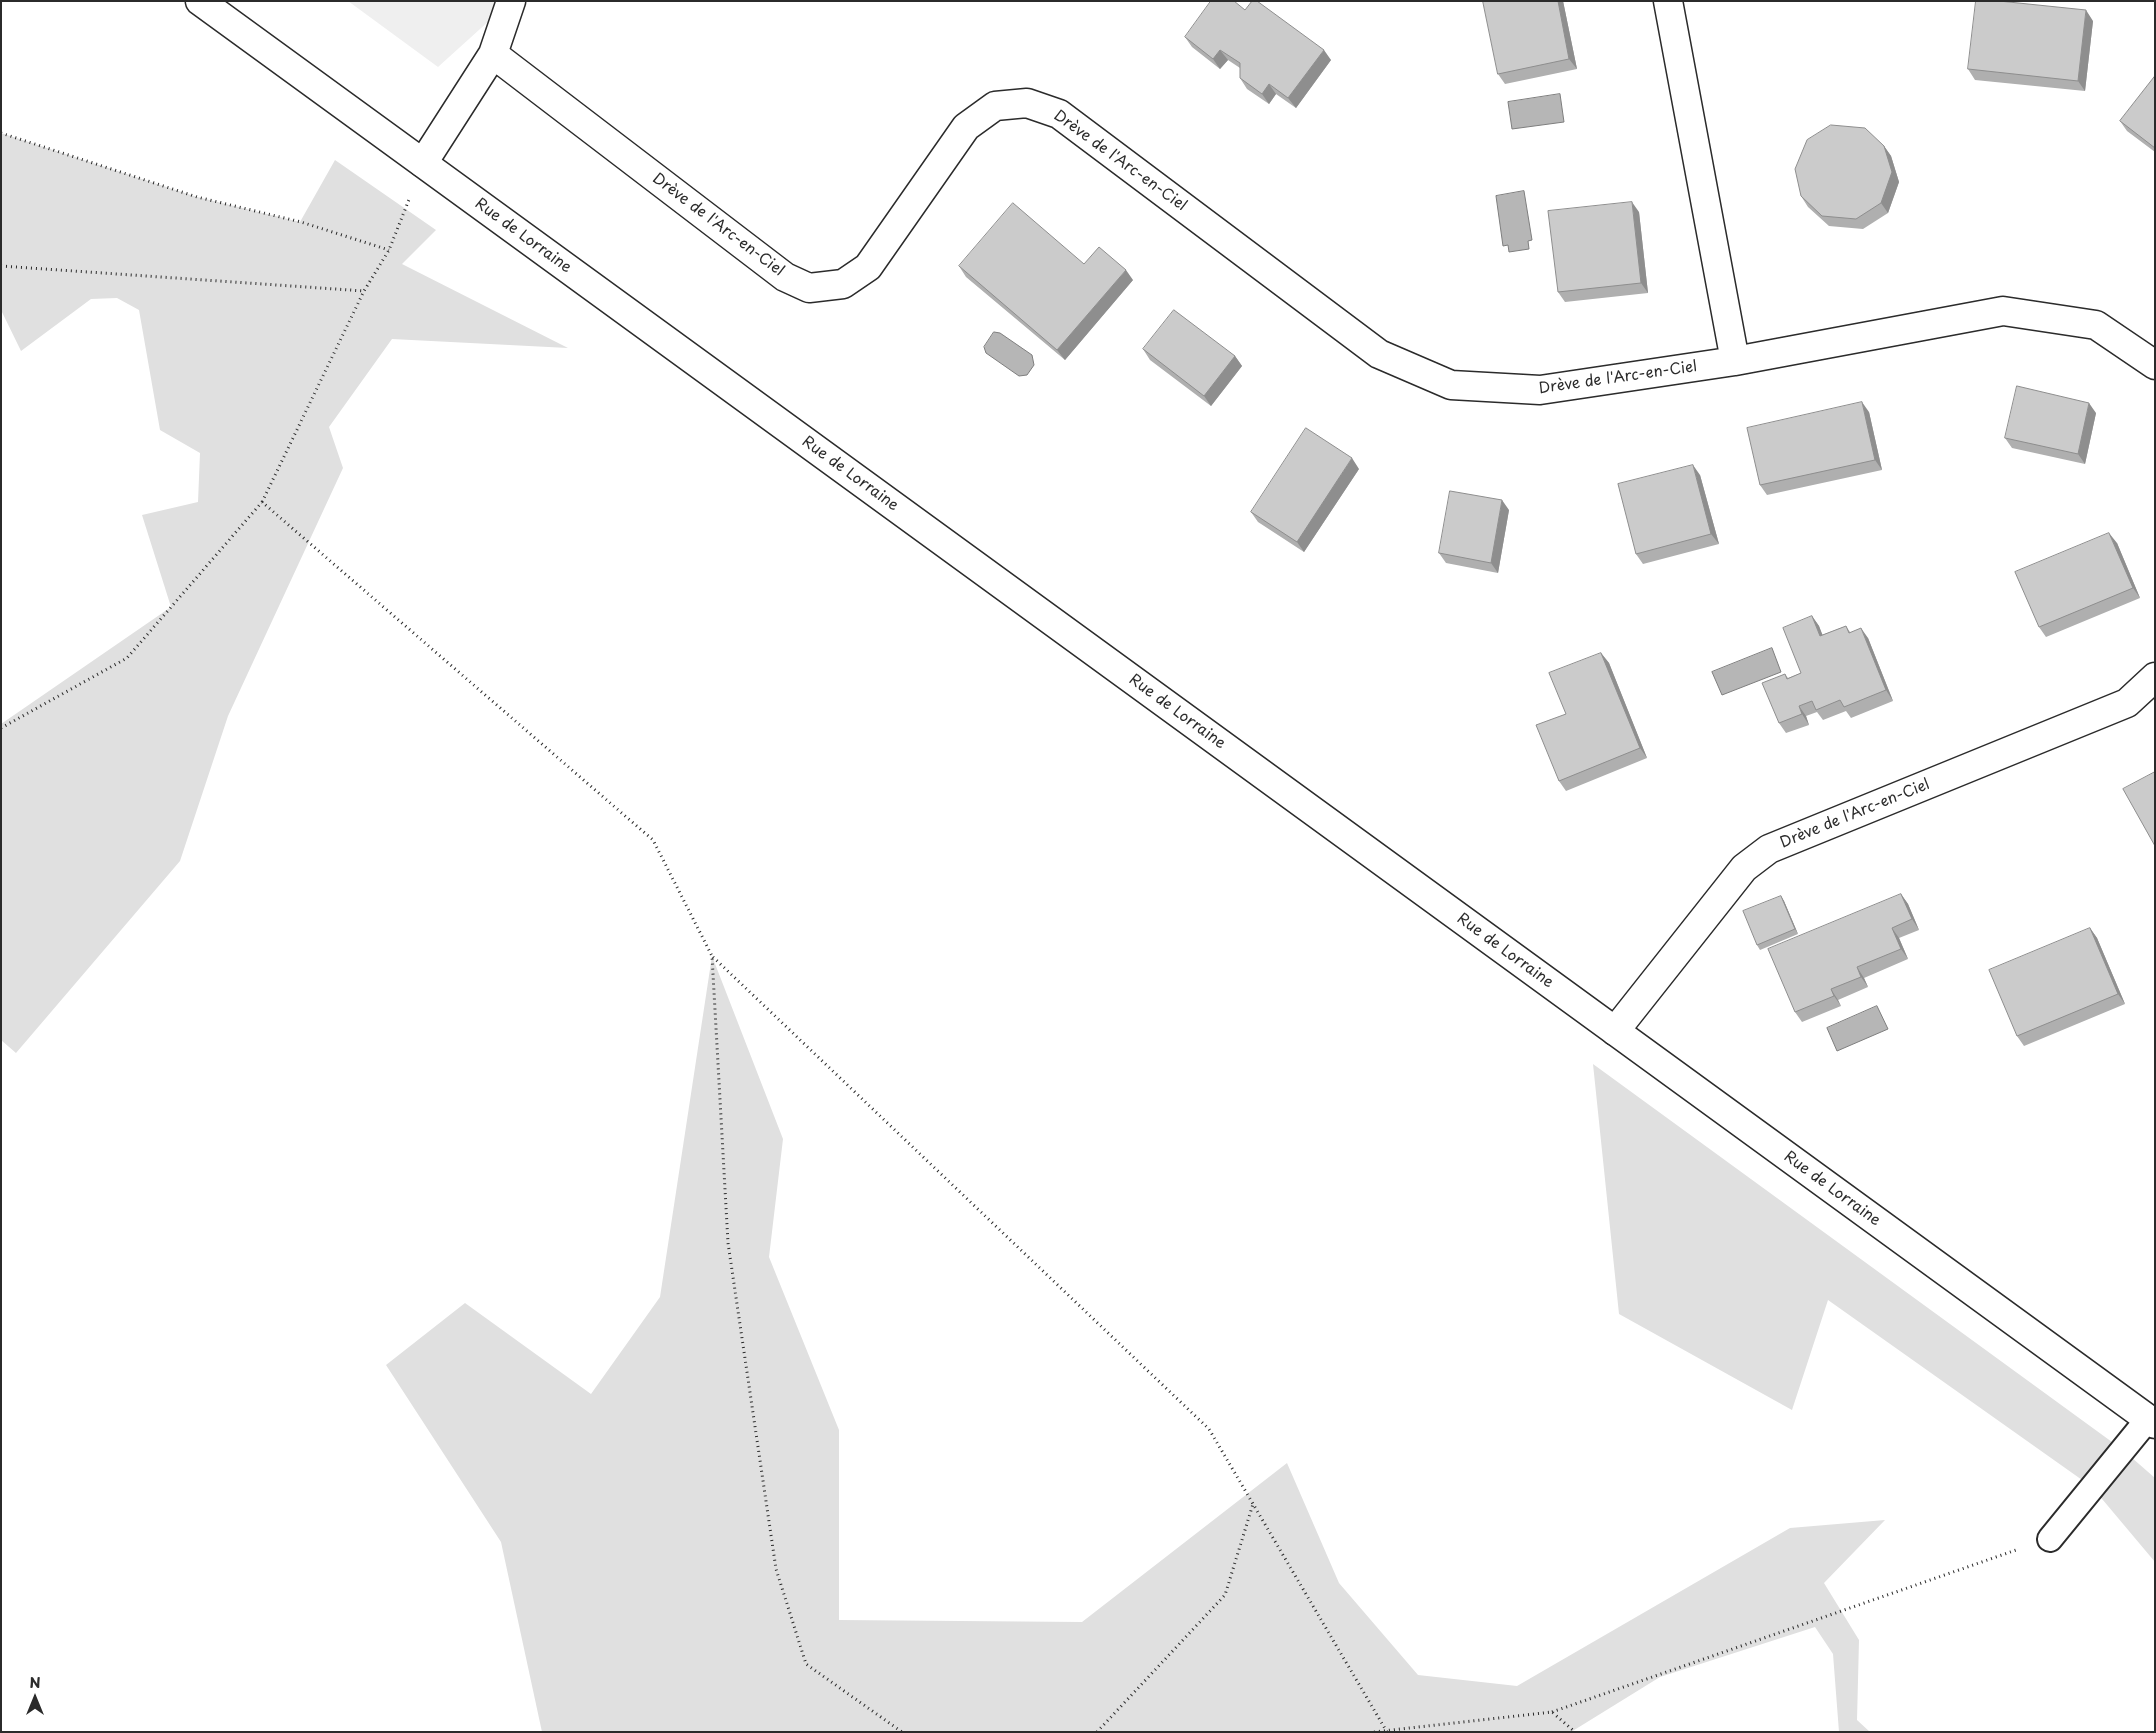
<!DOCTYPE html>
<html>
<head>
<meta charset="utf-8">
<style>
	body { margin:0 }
	#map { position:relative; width:2156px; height:1733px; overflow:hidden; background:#fff; font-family:"Playpen Sans",sans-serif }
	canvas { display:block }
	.frame { position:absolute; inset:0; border:2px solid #2b2b2b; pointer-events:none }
	.north { position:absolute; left:10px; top:1673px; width:50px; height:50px; -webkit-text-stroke:4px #fff; paint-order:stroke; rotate:0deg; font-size:14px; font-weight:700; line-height:20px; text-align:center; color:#2b2b2b }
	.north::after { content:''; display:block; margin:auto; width:18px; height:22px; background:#2b2b2b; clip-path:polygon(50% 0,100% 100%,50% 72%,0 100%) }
</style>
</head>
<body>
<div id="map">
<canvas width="2156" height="1733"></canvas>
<div class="frame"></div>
<div class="north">N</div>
</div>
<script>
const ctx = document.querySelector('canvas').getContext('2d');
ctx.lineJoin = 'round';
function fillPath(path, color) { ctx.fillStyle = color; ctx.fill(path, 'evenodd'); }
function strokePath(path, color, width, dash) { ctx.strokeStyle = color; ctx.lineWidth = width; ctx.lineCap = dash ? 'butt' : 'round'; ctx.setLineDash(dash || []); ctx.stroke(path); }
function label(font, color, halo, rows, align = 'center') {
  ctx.font = font + ' "Playpen Sans",sans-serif'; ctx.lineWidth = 4; ctx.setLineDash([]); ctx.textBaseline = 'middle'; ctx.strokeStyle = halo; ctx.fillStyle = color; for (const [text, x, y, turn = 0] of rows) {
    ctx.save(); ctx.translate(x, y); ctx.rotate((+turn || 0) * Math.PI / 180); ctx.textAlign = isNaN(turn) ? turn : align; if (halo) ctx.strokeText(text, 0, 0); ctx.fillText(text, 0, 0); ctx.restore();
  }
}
fillPath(new Path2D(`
	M 348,1 L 511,1 L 438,67 Z`), '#efefef');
fillPath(new Path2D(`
	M 1,133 L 197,197 L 300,222 L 335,160 L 436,230 L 402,264 L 568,348 L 392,339 L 329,427 L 343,468 L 228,716 L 180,861 L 16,1053 L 1,1040 L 1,724 L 171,607 L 142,515 L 198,502 L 200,453 L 160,430 L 139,310 L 117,298 L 91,299 L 21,351 L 1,310 Z
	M 712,956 L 783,1139 L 769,1257 L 839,1430 L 839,1620 L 1082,1622 L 1287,1463 L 1339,1583 L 1418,1675 L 1517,1686 L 1790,1528 L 1885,1520 L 1824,1583 L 1859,1640 L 1857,1720 L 1870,1732 L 1839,1732 L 1833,1654 L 1815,1627 L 1660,1677 L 1571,1732 L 542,1732 L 501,1542 L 386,1365 L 465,1303 L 591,1394 L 660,1297 Z
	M 1593,1064 L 2123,1450 L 2155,1478 L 2155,1562 L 2092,1487 L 1828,1300 L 1792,1410 L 1619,1314 Z`), '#e0e0e0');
const water = new Path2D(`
	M 1560,94 L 1564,122 L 1512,129 L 1508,102 Z
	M 1524,191 L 1532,240 L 1528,241 L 1529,249 L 1509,252 L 1508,245 L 1503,246 L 1496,196 Z
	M 994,332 L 1000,333 L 1032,355 L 1034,365 L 1027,375 L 1019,376 L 986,353 L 984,347 Z
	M 1772,648 L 1781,672 L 1722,695 L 1712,672 Z
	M 1877,1006 L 1888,1029 L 1837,1051 L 1827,1028 Z`);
fillPath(water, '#b6b6b6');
strokePath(water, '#7e7e7e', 1);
const lane = new Path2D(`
	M 2050,1539 L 2148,1419`);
const street = new Path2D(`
	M 1668,1 L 1735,361
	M 493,54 L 785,277 L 809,288 L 843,284 L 868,267 L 966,127 L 995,106 L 1027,103 L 1059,114 L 1379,354 L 1451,385 L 1540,390 L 1735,361 L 2003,311 L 2096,325 L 2155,365
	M 423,163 L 493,54 L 511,1
	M 1615,1031 L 1744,868 L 1769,849 L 2127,703 L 2155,677`);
const secondary = new Path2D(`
	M 200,1 L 2155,1424`);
strokePath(lane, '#2b2b2b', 28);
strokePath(street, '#2b2b2b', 31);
strokePath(secondary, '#2b2b2b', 31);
strokePath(new Path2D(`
	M 1,133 L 197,197 L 301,222 L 389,250
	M 1,266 L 364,291
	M 262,502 L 364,291 L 389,250 L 410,197
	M 1,728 L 127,658 L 262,502 L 653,840 L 712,956 L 728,1243 L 776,1569 L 806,1664 L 902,1732
	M 713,957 L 1209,1429 L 1387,1732
	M 1552,1712 L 2019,1549
	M 1097,1732 L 1225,1595 L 1253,1504
	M 1374,1732 L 1552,1712 L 1575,1732`), '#2b2b2b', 3, [1, 4]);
strokePath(lane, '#fff', 24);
strokePath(street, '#fff', 28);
strokePath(secondary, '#fff', 28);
fillPath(new Path2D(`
	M 1483,1 L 1563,1 L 1577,69 L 1505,84 L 1498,74 Z
	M 1245,10 L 1331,60 L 1296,108 L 1276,94 L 1269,104 L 1247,89 L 1240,78 L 1240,68 L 1228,60 L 1220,69 L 1192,47 L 1185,37 Z
	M 2093,21 L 2085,91 L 1975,80 L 1968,69 Z
	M 2155,76 L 2155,152 L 2127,131 L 2120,121 Z
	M 1884,146 L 1891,156 L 1899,182 L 1888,213 L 1863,229 L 1829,226 L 1808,207 L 1801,196 Z
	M 1639,212 L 1648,293 L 1565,302 L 1558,292 Z
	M 959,266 L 1133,280 L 1065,360 L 966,277 Z
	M 1143,349 L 1235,356 L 1242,366 L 1211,406 L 1150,360 Z
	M 1869,412 L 1882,470 L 1767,495 L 1760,485 Z
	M 2096,413 L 2085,464 L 2012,448 L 2005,438 Z
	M 1359,469 L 1304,552 L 1258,522 L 1251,512 Z
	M 1700,475 L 1719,544 L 1643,564 L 1636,554 Z
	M 1509,510 L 1498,573 L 1446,563 L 1439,553 Z
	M 2117,543 L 2140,598 L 2046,637 L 2039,627 Z
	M 1812,616 L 1819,626 L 1822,635 L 1846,626 L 1850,632 L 1868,638 L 1893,701 L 1851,718 L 1846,711 L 1823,720 L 1817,712 L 1806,716 L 1809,725 L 1786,733 L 1779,723 L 1785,674 L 1788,678 L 1801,673 Z
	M 1601,653 L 1609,663 L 1647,758 L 1566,791 L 1559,781 L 1566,714 Z
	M 1901,894 L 1908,904 L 1919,930 L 1899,938 L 1908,959 L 1864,978 L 1868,987 L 1838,1000 L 1841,1006 L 1802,1022 L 1795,1012 Z
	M 1781,896 L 1784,901 L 1798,934 L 1760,950 L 1757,945 Z
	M 2090,928 L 2097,938 L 2125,1004 L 2024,1046 L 2017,1036 Z`), '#afafaf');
fillPath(new Path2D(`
	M 1558,1 L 1563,1 L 1577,69 L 1569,59 Z
	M 2086,10 L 2093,21 L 2085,91 L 2078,81 Z
	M 1220,50 L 1228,60 L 1220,69 L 1213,59 Z
	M 1324,50 L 1331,60 L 1296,108 L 1288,98 Z
	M 1269,84 L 1276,94 L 1269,104 L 1262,94 Z
	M 1884,146 L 1891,156 L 1899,182 L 1888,213 L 1881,203 Z
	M 1632,202 L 1639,212 L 1648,293 L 1641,283 Z
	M 1126,270 L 1133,280 L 1065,360 L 1057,350 Z
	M 1235,356 L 1242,366 L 1211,406 L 1204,396 Z
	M 1862,402 L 1869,412 L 1882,470 L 1875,460 Z
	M 2089,403 L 2096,413 L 2085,464 L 2078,454 Z
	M 1352,458 L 1359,469 L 1304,552 L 1297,542 Z
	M 1693,465 L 1700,475 L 1719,544 L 1711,534 Z
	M 1502,500 L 1509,510 L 1498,573 L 1491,563 Z
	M 2109,533 L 2117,543 L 2140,598 L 2133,588 Z
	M 1812,616 L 1819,626 L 1827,646 L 1820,636 Z
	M 1861,628 L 1868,638 L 1893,701 L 1886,690 Z
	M 1601,653 L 1609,663 L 1647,758 L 1640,748 Z
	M 1799,706 L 1806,716 L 1809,725 L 1802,714 Z
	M 1901,894 L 1908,904 L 1919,930 L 1912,919 Z
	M 1781,896 L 1784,901 L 1798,934 L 1795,929 Z
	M 1892,928 L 1899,938 L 1908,959 L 1901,949 Z
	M 2090,928 L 2097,938 L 2125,1004 L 2118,994 Z
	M 1857,967 L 1864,978 L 1868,987 L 1861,977 Z
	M 1831,989 L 1838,1000 L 1841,1006 L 1834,996 Z`), '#8e8e8e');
const building = new Path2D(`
	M 1211,1 L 1234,1 L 1245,10 L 1252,1 L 1257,1 L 1324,50 L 1288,98 L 1269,84 L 1262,94 L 1240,78 L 1240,63 L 1220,50 L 1213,59 L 1185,37 Z
	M 1483,1 L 1558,1 L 1569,59 L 1498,74 Z
	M 1976,1 L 1999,1 L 2086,10 L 2078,81 L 1968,69 Z
	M 2155,76 L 2155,148 L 2120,121 Z
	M 1831,125 L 1865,128 L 1884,146 L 1892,172 L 1881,203 L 1856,219 L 1822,216 L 1801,196 L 1795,169 L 1807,140 Z
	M 1632,202 L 1641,283 L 1558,292 L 1548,211 Z
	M 1013,203 L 1084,264 L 1099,247 L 1126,270 L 1057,350 L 959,266 Z
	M 1174,310 L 1235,356 L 1204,396 L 1143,349 Z
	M 2017,386 L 2089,403 L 2078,454 L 2005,438 Z
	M 1862,402 L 1875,460 L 1760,485 L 1747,428 Z
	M 1306,428 L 1352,458 L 1297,542 L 1251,512 Z
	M 1693,465 L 1711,534 L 1636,554 L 1618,484 Z
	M 1450,491 L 1502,500 L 1491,563 L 1439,553 Z
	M 2109,533 L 2133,588 L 2039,627 L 2015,572 Z
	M 1812,616 L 1820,636 L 1846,626 L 1849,633 L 1861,628 L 1886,690 L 1844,707 L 1840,700 L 1816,710 L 1812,701 L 1799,706 L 1802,714 L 1779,723 L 1762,683 L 1785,674 L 1787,679 L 1801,673 L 1783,628 Z
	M 1601,653 L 1640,748 L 1559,781 L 1536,725 L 1566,714 L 1549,673 Z
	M 2155,772 L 2155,846 L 2123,789 Z
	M 1901,894 L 1912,919 L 1892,928 L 1901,949 L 1857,967 L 1861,977 L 1831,989 L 1834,996 L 1795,1012 L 1768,949 Z
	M 1781,896 L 1795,929 L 1757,945 L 1743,911 Z
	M 2090,928 L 2118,994 L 2017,1036 L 1989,970 Z`);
fillPath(building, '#cbcbcb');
strokePath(building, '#8e8e8e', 1);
label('15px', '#2b2b2b', '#fff', [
	["Drève de l'Arc-en-Ciel",1120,161,36],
	["Drève de l'Arc-en-Ciel",718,225,37],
	["Rue de Lorraine",523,236,36],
	["Drève de l'Arc-en-Ciel",1618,378,-8],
	["Rue de Lorraine",850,474,36],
	["Rue de Lorraine",1177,712,36],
	["Drève de l'Arc-en-Ciel",1855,814,-22],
	["Rue de Lorraine",1505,951,36],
	["Rue de Lorraine",1832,1189,36]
]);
</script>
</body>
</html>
